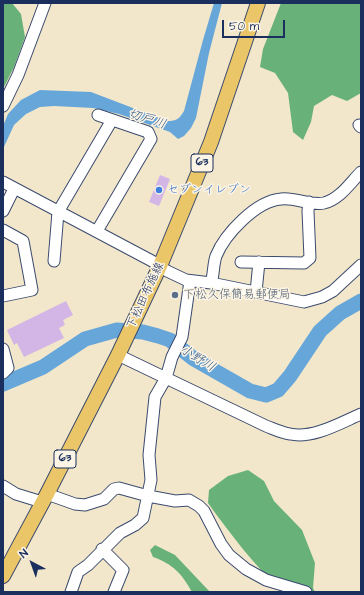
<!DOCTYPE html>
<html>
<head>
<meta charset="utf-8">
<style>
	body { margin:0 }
	#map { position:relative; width:364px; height:595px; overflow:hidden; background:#f3e7cb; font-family:"Architects Daughter",sans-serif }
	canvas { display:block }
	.frame { position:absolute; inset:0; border:4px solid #1b2f5e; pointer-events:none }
	.north { position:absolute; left:12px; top:543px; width:40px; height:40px; -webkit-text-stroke:3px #fcf5e5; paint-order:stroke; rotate:319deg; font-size:11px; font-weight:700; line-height:16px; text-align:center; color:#1b2f5e }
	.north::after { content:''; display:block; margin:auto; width:14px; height:18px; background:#1b2f5e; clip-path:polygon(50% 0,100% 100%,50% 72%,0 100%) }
	.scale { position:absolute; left:222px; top:20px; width:63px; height:18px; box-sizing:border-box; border:2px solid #1b2f5e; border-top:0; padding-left:5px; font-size:12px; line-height:14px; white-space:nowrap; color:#1b2f5e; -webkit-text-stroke:3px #fcf5e5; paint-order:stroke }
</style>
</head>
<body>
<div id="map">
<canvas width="364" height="595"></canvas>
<div class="frame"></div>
<div class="north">N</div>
<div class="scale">50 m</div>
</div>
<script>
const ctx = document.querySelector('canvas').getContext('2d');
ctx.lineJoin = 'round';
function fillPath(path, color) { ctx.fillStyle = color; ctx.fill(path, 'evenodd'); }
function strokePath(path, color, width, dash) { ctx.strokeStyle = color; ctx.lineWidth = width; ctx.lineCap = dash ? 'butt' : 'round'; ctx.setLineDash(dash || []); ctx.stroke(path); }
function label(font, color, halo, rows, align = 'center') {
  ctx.font = font + ' "Architects Daughter","Klee One",sans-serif'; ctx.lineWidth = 3; ctx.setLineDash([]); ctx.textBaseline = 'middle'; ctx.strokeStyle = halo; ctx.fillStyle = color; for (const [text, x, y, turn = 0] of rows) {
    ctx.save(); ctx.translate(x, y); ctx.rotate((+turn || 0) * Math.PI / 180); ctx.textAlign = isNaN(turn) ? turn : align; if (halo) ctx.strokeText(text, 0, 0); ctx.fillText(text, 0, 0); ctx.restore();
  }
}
fillPath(new Path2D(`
	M 3,3 L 12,3 L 21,14 L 25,37 L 14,67 L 3,89 Z
	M 281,3 L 361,3 L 361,93 L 347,101 L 332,95 L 314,106 L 311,122 L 303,140 L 293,132 L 288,93 L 275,73 L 260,67 L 263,49 Z
	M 248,470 L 264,481 L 274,501 L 302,530 L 315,563 L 313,588 L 315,592 L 283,592 C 254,565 231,535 208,503 L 209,490 L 228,476 Z
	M 155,545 L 175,555 L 210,592 L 192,592 C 182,574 173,564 153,557 L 150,550 Z`), '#68b27a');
fillPath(new Path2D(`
	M 214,3 L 222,3 L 209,53 L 196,118 L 191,128 L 184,136 L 178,139 L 170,132 L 119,114 L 93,108 L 54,106 L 40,107 L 26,114 L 14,125 L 3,149 L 3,126 L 8,114 L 21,100 L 40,90 L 91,92 L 167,121 C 177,121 179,119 184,111 L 203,40 Z`), '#66a6d9');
strokePath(new Path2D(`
	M 3,384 L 43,367 L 85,339 L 117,330 L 143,332 L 158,336 L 170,340 L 194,359 L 250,391 L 266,395 L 278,390 L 290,376 L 320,331 L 340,313 L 361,301`), '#66a6d9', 15);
fillPath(new Path2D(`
	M 160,175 L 170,179 L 159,206 L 149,202 Z
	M 66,301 L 73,315 L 63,320 L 65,325 L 59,328 L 64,338 L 24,357 L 17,343 L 14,345 L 7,330 Z`), '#d3b5e6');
const minor = new Path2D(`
	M 3,106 L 18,75 L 45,3
	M 359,125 L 361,127
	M 3,182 L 152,261 L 167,271 L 186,280 L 211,283 L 304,302 L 322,297 L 333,291 L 361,265
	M 3,211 L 14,189
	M 3,230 L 23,241 L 32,290 L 3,296
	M 97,231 L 151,139 L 148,132 L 98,115
	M 54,261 L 58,212 L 112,120
	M 241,262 L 304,263 L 310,258 L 308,211 L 309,202
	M 211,283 C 214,274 213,265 216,256 C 225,234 256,201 281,199 C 295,197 310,206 324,203 C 340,199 350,183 361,172
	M 256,292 L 259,262
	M 3,349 L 8,368 L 3,373
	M 118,355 L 266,426 C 274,429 282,433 290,434 C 313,439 340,423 361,414
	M 3,486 L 16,494 L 42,502
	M 47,494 L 75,504 L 85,505 L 104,499 L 114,489 L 119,488 L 148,496 L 175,501 L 189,500 L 199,506 L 204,511 L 221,544 L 229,555 L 246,569 L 266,580 L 306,592
	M 102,549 L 123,570 L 114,592
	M 71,592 L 78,572 L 88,565 L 120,533 L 135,525 L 143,518 L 151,480 L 149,455 L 155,397 L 166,378 L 172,357 L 182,337 L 190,281`);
const major = new Path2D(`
	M 3,576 L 47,494 L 118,355 L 160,266 L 211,142 L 258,3`);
strokePath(minor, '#3b4b6e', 13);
strokePath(major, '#3b4b6e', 16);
strokePath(minor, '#fff', 11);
strokePath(major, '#eac669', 14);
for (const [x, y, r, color] of [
	[159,190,4,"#3f7fe0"],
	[175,295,4,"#5c6f8a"]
]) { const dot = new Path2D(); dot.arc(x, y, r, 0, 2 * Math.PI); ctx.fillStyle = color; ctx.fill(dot); strokePath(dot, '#fcf5e5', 1.5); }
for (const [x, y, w] of [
	[202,163,22],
	[65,459,22]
]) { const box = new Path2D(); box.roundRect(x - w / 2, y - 9, w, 18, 3); ctx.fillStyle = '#fcf5e5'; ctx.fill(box); strokePath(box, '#1b2f5e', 1); }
label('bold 11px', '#1b2f5e', null, [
	["63",202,163],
	["63",65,459]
]);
label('12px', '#366cbe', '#fcf5e5', [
	["セブンイレブン",167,190]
], 'left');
label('12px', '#4e5e75', '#fcf5e5', [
	["下松久保簡易郵便局",183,295]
], 'left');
label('12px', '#1b2f5e', '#fcf5e5', [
	["下松田布施線",146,296,-65]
]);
label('italic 13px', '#355989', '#fcf5e5', [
	["切戸川",147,120,18],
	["小野川",197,359,31]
]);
</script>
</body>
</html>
